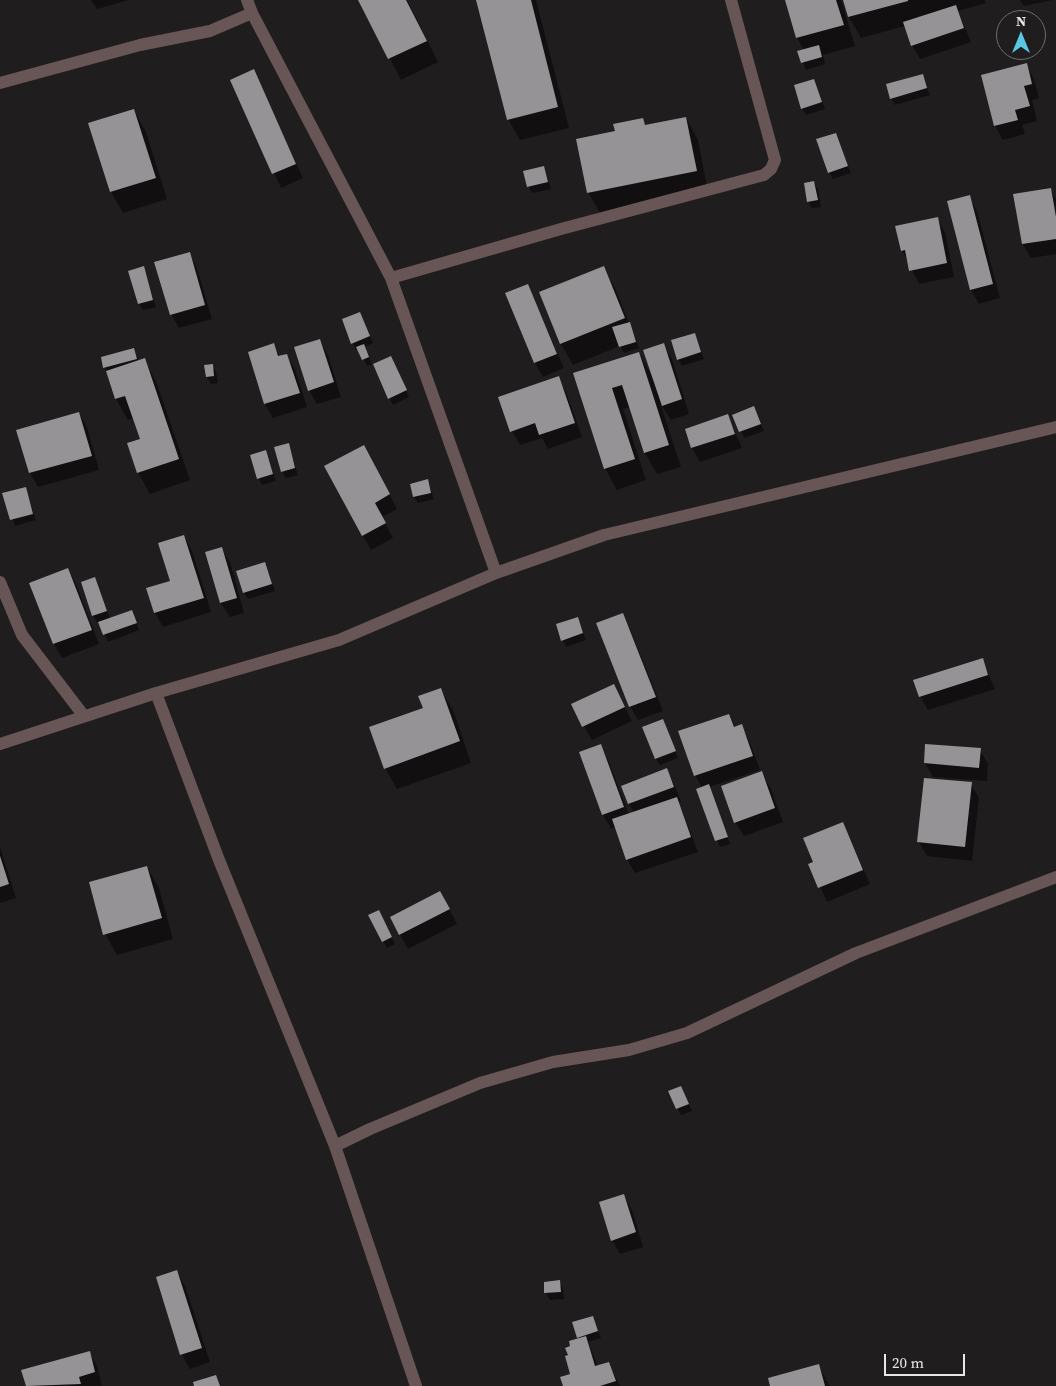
<!DOCTYPE html>
<html>
<head>
<meta charset="utf-8">
<style>
	body { margin:0 }
	#map { position:relative; width:1056px; height:1386px; overflow:hidden; background:#201d1e; font-family:"Source Serif 4",serif }
	canvas { display:block }
	.north { position:absolute; left:996px; top:10px; width:50px; height:50px; box-sizing:border-box; background:#201d1e; border:1px solid #706d6e; border-radius:50%; rotate:0deg; font-size:14px; font-weight:700; line-height:20px; text-align:center; color:#e8e6e7 }
	.north::after { content:''; display:block; margin:auto; width:18px; height:22px; background:#59c8e5; clip-path:polygon(50% 0,100% 100%,50% 72%,0 100%) }
	.scale { position:absolute; left:884px; top:1354px; width:81px; height:22px; box-sizing:border-box; border:2px solid #e8e6e7; border-top:0; padding-left:6px; font-size:15px; line-height:18px; white-space:nowrap; color:#e8e6e7; -webkit-text-stroke:4px #201d1e; paint-order:stroke }
</style>
</head>
<body>
<div id="map">
<canvas width="1056" height="1386"></canvas>
<div class="north">N</div>
<div class="scale">20 m</div>
</div>
<script>
const ctx = document.querySelector('canvas').getContext('2d');
ctx.lineJoin = 'round';
function fillPath(path, color) { ctx.fillStyle = color; ctx.fill(path, 'evenodd'); }
function strokePath(path, color, width, dash) { ctx.strokeStyle = color; ctx.lineWidth = width; ctx.lineCap = dash ? 'butt' : 'round'; ctx.setLineDash(dash || []); ctx.stroke(path); }
fillPath(new Path2D(`
	M 91,0 L 129,0 L 97,9 Z
	M 360,0 L 407,0 L 438,62 L 401,80 Z
	M 478,0 L 536,0 L 569,128 L 520,140 L 508,119 Z
	M 786,0 L 841,0 L 855,46 L 823,55 L 825,64 L 806,70 L 799,52 L 804,50 L 797,38 Z
	M 844,0 L 985,0 L 986,3 L 958,11 L 971,42 L 920,59 L 912,45 L 905,26 L 861,38 L 849,17 Z
	M 1020,0 L 1052,0 L 1024,6 Z
	M 1026,65 L 1034,79 L 1039,98 L 1032,100 L 1037,121 L 1022,125 L 1025,134 L 1003,140 L 995,126 Z
	M 253,71 L 303,178 L 281,188 L 231,81 Z
	M 922,76 L 930,95 L 895,105 L 891,98 Z
	M 814,80 L 825,109 L 806,115 L 802,109 Z
	M 134,110 L 146,132 L 167,199 L 123,213 L 111,192 Z
	M 686,118 L 698,140 L 708,192 L 600,213 L 588,192 L 616,132 L 643,120 L 646,126 Z
	M 835,134 L 851,173 L 833,179 L 829,172 Z
	M 544,167 L 551,189 L 532,193 L 528,186 Z
	M 814,183 L 818,189 L 821,207 L 812,208 L 808,201 Z
	M 1050,189 L 1056,199 L 1056,254 L 1031,258 L 1023,244 L 1015,195 Z
	M 969,197 L 977,211 L 1000,298 L 979,304 L 971,290 L 948,202 Z
	M 937,218 L 945,232 L 954,277 L 919,284 L 902,250 Z
	M 189,253 L 197,268 L 212,319 L 179,328 L 171,314 Z
	M 603,267 L 615,288 L 639,348 L 624,353 L 620,346 L 573,365 L 561,344 L 540,293 Z
	M 143,268 L 156,307 L 143,310 L 139,304 Z
	M 527,285 L 564,368 L 543,377 L 535,363 Z
	M 343,320 L 363,320 L 373,343 L 364,347 L 372,364 L 367,366 L 359,349 L 356,350 L 353,343 Z
	M 695,335 L 704,359 L 682,366 L 678,359 Z
	M 320,341 L 328,355 L 341,397 L 317,404 L 309,390 Z
	M 273,345 L 280,357 L 286,355 L 295,369 L 307,407 L 273,418 L 265,404 L 249,353 Z
	M 663,345 L 672,359 L 689,414 L 671,420 L 660,403 L 681,467 L 657,474 L 645,453 L 630,407 L 623,409 L 646,480 L 617,490 L 605,468 L 575,374 L 639,353 L 652,376 Z
	M 134,350 L 139,361 L 144,360 L 156,381 L 190,480 L 150,494 L 138,472 L 141,439 L 134,418 L 128,420 L 116,399 L 105,368 Z
	M 212,365 L 216,372 L 218,383 L 211,384 L 207,377 L 206,366 Z
	M 394,365 L 409,397 L 393,405 L 389,398 Z
	M 558,378 L 566,392 L 582,437 L 548,449 L 542,438 L 520,445 L 512,431 Z
	M 79,413 L 87,427 L 99,470 L 38,487 L 30,473 L 18,430 Z
	M 757,415 L 764,431 L 744,438 L 734,416 Z
	M 728,416 L 742,448 L 700,462 L 692,448 L 686,430 Z
	M 288,445 L 298,475 L 286,478 L 282,472 Z
	M 265,451 L 276,481 L 262,485 L 259,478 Z
	M 372,461 L 397,509 L 382,517 L 393,538 L 371,550 L 325,467 Z
	M 427,480 L 434,499 L 418,503 L 414,497 Z
	M 25,488 L 36,520 L 15,526 L 4,494 Z
	M 184,536 L 192,551 L 211,612 L 163,627 L 155,613 L 172,581 Z
	M 221,548 L 230,562 L 244,613 L 230,617 L 221,603 L 207,552 Z
	M 264,563 L 275,591 L 248,599 L 244,593 Z
	M 68,570 L 76,584 L 99,644 L 62,658 L 54,644 L 31,584 Z
	M 95,579 L 110,619 L 135,618 L 139,630 L 108,642 L 99,622 L 97,622 L 93,616 L 82,583 Z
	M 622,615 L 630,629 L 663,711 L 638,720 L 630,706 Z
	M 577,618 L 586,640 L 566,647 L 563,640 Z
	M 982,660 L 995,689 L 928,710 L 920,696 Z
	M 440,689 L 453,710 L 471,763 L 397,789 L 385,768 L 424,709 Z
	M 621,700 L 632,721 L 592,740 L 584,726 Z
	M 729,715 L 736,728 L 741,726 L 749,740 L 760,770 L 709,787 L 730,844 L 720,847 L 697,789 L 702,788 L 695,775 Z
	M 666,727 L 678,758 L 660,765 L 656,759 Z
	M 600,746 L 608,760 L 629,815 L 634,813 L 629,803 L 666,770 L 674,784 L 681,801 L 679,802 L 698,852 L 635,873 L 627,859 L 616,827 L 611,829 L 603,815 L 580,753 Z
	M 980,750 L 988,764 L 987,781 L 933,777 L 925,763 Z
	M 761,773 L 770,787 L 783,822 L 744,836 L 735,822 Z
	M 971,784 L 979,798 L 972,861 L 927,856 L 919,842 Z
	M 843,823 L 870,884 L 827,902 L 810,864 L 814,863 Z
	M 0,847 L 16,898 L 0,903 Z
	M 147,867 L 159,888 L 173,939 L 117,955 L 105,934 Z
	M 448,907 L 457,924 L 408,949 L 391,918 Z
	M 370,915 L 382,918 L 395,944 L 387,948 Z
	M 681,1087 L 692,1111 L 681,1115 L 670,1092 Z
	M 624,1196 L 632,1210 L 643,1247 L 620,1254 L 612,1240 Z
	M 177,1272 L 185,1286 L 210,1362 L 190,1369 L 182,1355 L 157,1278 Z
	M 559,1282 L 563,1288 L 564,1299 L 550,1300 L 546,1293 Z
	M 592,1317 L 601,1338 L 588,1342 L 598,1366 L 609,1363 L 620,1386 L 564,1386 L 572,1375 L 569,1356 Z
	M 89,1352 L 97,1366 L 102,1386 L 27,1386 L 23,1370 Z
	M 818,1365 L 830,1386 L 771,1386 Z`), '#0007');
fillPath(new Path2D(`
	M 358,0 L 406,0 L 427,41 L 388,59 Z
	M 476,0 L 531,0 L 558,107 L 507,120 Z
	M 785,0 L 836,0 L 844,25 L 796,38 Z
	M 843,0 L 908,0 L 908,1 L 848,17 Z
	M 956,5 L 964,28 L 911,46 L 903,22 Z
	M 819,45 L 822,57 L 801,63 L 797,51 Z
	M 1027,63 L 1032,84 L 1024,86 L 1030,106 L 1015,110 L 1018,120 L 994,126 L 981,75 Z
	M 254,69 L 296,164 L 272,174 L 230,80 Z
	M 923,74 L 927,88 L 890,99 L 886,84 Z
	M 814,79 L 822,102 L 801,109 L 794,85 Z
	M 134,109 L 156,178 L 110,192 L 88,123 Z
	M 686,117 L 697,171 L 587,193 L 576,139 L 615,131 L 613,124 L 643,118 L 645,125 Z
	M 836,133 L 848,166 L 828,173 L 816,139 Z
	M 544,166 L 548,182 L 527,187 L 523,171 Z
	M 814,181 L 818,200 L 807,202 L 804,183 Z
	M 1051,188 L 1056,217 L 1056,239 L 1022,244 L 1013,194 Z
	M 970,195 L 993,284 L 970,290 L 947,201 Z
	M 938,217 L 947,263 L 909,271 L 905,250 L 901,251 L 895,226 Z
	M 190,252 L 205,305 L 170,315 L 154,262 Z
	M 144,266 L 153,300 L 138,304 L 128,271 Z
	M 604,266 L 625,318 L 560,344 L 539,292 Z
	M 528,284 L 557,354 L 534,363 L 505,293 Z
	M 360,312 L 370,336 L 351,344 L 342,319 Z
	M 630,322 L 636,342 L 619,347 L 612,327 Z
	M 695,333 L 701,352 L 677,360 L 671,340 Z
	M 320,339 L 334,382 L 308,391 L 294,347 Z
	M 274,343 L 278,356 L 287,354 L 300,393 L 264,404 L 248,352 Z
	M 664,343 L 682,399 L 662,406 L 643,350 Z
	M 364,344 L 369,357 L 362,360 L 356,347 Z
	M 134,348 L 137,359 L 103,368 L 101,357 Z
	M 639,352 L 669,445 L 644,453 L 622,385 L 612,388 L 635,459 L 604,469 L 573,373 Z
	M 391,356 L 407,390 L 388,399 L 373,364 Z
	M 145,358 L 179,459 L 137,473 L 127,443 L 140,439 L 125,396 L 115,399 L 106,371 Z
	M 213,364 L 214,376 L 206,377 L 204,365 Z
	M 559,376 L 575,423 L 539,435 L 535,423 L 510,432 L 498,397 Z
	M 754,406 L 761,424 L 739,432 L 732,415 Z
	M 79,412 L 92,456 L 29,473 L 16,430 Z
	M 728,414 L 735,434 L 691,448 L 685,429 Z
	M 289,443 L 295,468 L 281,472 L 274,447 Z
	M 364,445 L 390,494 L 375,503 L 386,523 L 362,536 L 324,466 Z
	M 266,450 L 273,474 L 257,479 L 250,455 Z
	M 428,479 L 431,493 L 413,497 L 410,484 Z
	M 26,487 L 33,514 L 10,520 L 2,493 Z
	M 184,535 L 204,598 L 154,613 L 146,588 L 170,581 L 158,543 Z
	M 222,547 L 237,598 L 220,603 L 205,552 Z
	M 265,562 L 272,584 L 243,593 L 236,571 Z
	M 68,568 L 92,630 L 53,644 L 29,583 Z
	M 95,577 L 107,611 L 92,616 L 81,582 Z
	M 132,610 L 137,623 L 103,635 L 98,622 Z
	M 623,613 L 656,697 L 629,707 L 596,623 Z
	M 578,617 L 583,633 L 561,641 L 556,624 Z
	M 983,658 L 988,675 L 919,697 L 913,680 Z
	M 614,684 L 625,707 L 582,727 L 571,704 Z
	M 441,688 L 460,741 L 384,769 L 369,727 L 423,708 L 418,696 Z
	M 729,714 L 734,727 L 742,724 L 753,756 L 694,776 L 678,731 Z
	M 663,719 L 676,751 L 655,759 L 642,727 Z
	M 601,744 L 624,807 L 602,815 L 579,752 Z
	M 925,744 L 981,748 L 979,768 L 924,763 Z
	M 667,768 L 674,787 L 628,804 L 621,786 Z
	M 762,771 L 775,808 L 734,823 L 721,786 Z
	M 924,778 L 972,782 L 965,847 L 917,842 Z
	M 709,784 L 728,837 L 715,841 L 696,789 Z
	M 677,797 L 691,837 L 626,860 L 612,819 Z
	M 843,822 L 863,870 L 818,888 L 808,864 L 813,862 L 803,838 Z
	M 0,856 L 9,884 L 0,887 Z
	M 147,866 L 162,918 L 103,935 L 89,882 Z
	M 440,891 L 450,909 L 399,935 L 390,917 Z
	M 379,910 L 392,937 L 382,942 L 368,915 Z
	M 681,1086 L 689,1104 L 676,1109 L 668,1091 Z
	M 624,1194 L 636,1232 L 611,1241 L 599,1202 Z
	M 177,1270 L 202,1348 L 180,1355 L 156,1277 Z
	M 560,1280 L 561,1292 L 544,1293 L 544,1282 Z
	M 593,1316 L 598,1331 L 577,1338 L 572,1322 Z
	M 586,1336 L 595,1366 L 609,1362 L 616,1381 L 600,1386 L 563,1386 L 560,1377 L 570,1374 L 565,1356 L 568,1355 L 565,1348 L 570,1346 L 569,1341 Z
	M 90,1351 L 95,1372 L 79,1377 L 81,1384 L 26,1386 L 21,1370 Z
	M 819,1364 L 825,1386 L 770,1386 L 768,1378 Z
	M 216,1375 L 220,1386 L 194,1386 L 193,1382 Z`), '#969396');
strokePath(new Path2D(`
	M 247,0 L 252,13 L 391,278 L 496,573
	M 0,83 L 140,45 L 210,31 L 252,13
	M 391,278 L 561,229 L 764,175 L 771,169 L 775,160 L 731,0
	M 0,582 L 22,635 L 84,716
	M 156,693 L 219,860 L 335,1146 L 416,1386
	M 0,744 L 156,693 L 339,640 L 496,573 L 604,535 L 1056,427
	M 335,1146 L 370,1129 L 480,1083 L 553,1062 L 629,1050 L 687,1033 L 856,953 L 1056,877`), '#675655', 12);
</script>
</body>
</html>
